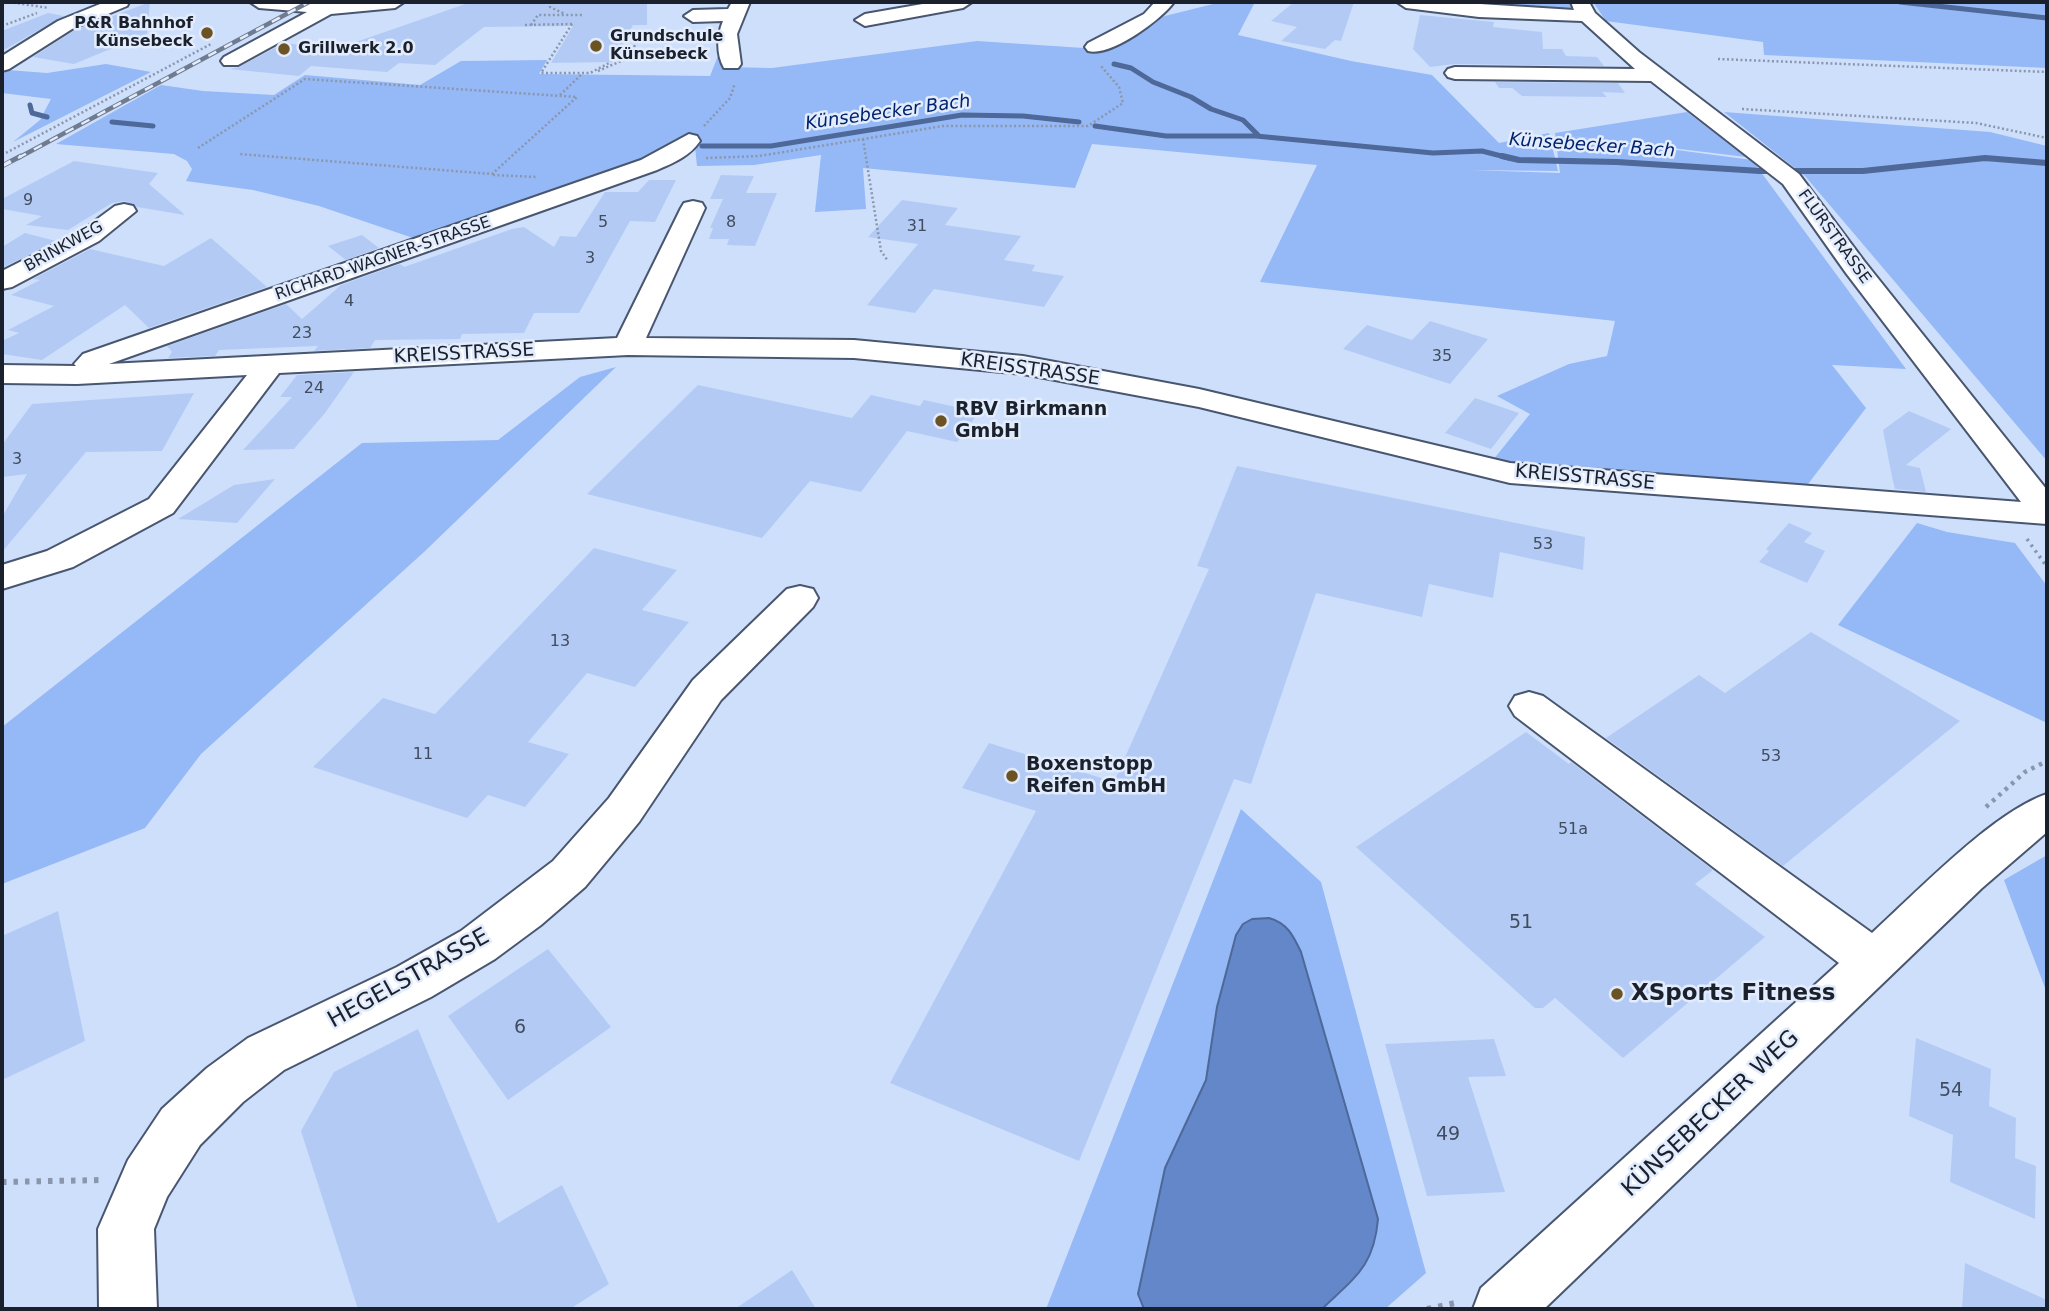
<!DOCTYPE html>
<html>
<head>
<meta charset="utf-8">
<style>
	body { margin:0 }
	#map { position:relative; width:2049px; height:1311px; overflow:hidden; background:#cedffc; font-family:"DejaVu Sans",sans-serif }
	canvas { display:block }
	.frame { position:absolute; inset:0; border:4px solid #1b212c; pointer-events:none }
</style>
</head>
<body>
<div id="map">
<canvas width="2049" height="1311"></canvas>
<div class="frame"></div>
</div>
<script>
const ctx = document.querySelector('canvas').getContext('2d');
ctx.lineJoin = 'round';
function fillPath(path, color) { ctx.fillStyle = color; ctx.fill(path, 'evenodd'); }
function strokePath(path, color, width, dash) { ctx.strokeStyle = color; ctx.lineWidth = width; ctx.lineCap = dash ? 'butt' : 'round'; ctx.setLineDash(dash || []); ctx.stroke(path); }
function label(font, color, halo, rows, align = 'center') {
  ctx.font = font + ' "DejaVu Sans",sans-serif'; ctx.lineWidth = 5; ctx.setLineDash([]); ctx.textBaseline = 'middle'; ctx.strokeStyle = halo; ctx.fillStyle = color; for (const [text, x, y, turn = 0] of rows) {
    ctx.save(); ctx.translate(x, y); ctx.rotate((+turn || 0) * Math.PI / 180); ctx.textAlign = isNaN(turn) ? turn : align; if (halo) ctx.strokeText(text, 0, 0); ctx.fillText(text, 0, 0); ctx.restore();
  }
}
fillPath(new Path2D(`
	M 1221,2 L 1255,2 L 1238,35 L 1351,61 L 1432,75 L 1499,143 L 1549,133 L 1558,171 L 1469,170 L 1560,173 L 1555,133 L 1687,112 L 1746,157 L 1564,135 L 1752,160 L 1906,369 L 1832,365 L 1866,408 L 1805,488 L 1525,466 L 1493,460 L 1530,414 L 1497,396 L 1569,364 L 1607,356 L 1615,321 L 1260,282 L 1317,165 L 1092,144 L 1075,188 L 863,168 L 866,209 L 815,212 L 821,155 L 754,165 L 697,166 L 695,147 L 669,145 L 643,161 L 419,240 L 319,206 L 253,190 L 186,181 L 192,169 L 187,161 L 174,154 L 56,144 L 161,85 L 203,91 L 274,95 L 305,75 L 420,85 L 461,61 L 547,60 L 539,74 L 710,76 L 718,56 L 721,56 L 726,67 L 772,68 L 977,41 L 1099,49 L 1157,18 Z
	M 1426,2 L 1574,2 L 1576,7 L 1562,11 Z
	M 1593,2 L 2047,2 L 2047,68 L 1764,55 L 1763,42 L 1606,21 Z
	M 106,64 L 151,72 L 13,142 L 40,120 L 51,99 L 2,93 L 2,74 L 8,70 L 47,73 Z
	M 1724,112 L 1990,132 L 2047,146 L 2047,461 L 1805,176 Z
	M 616,367 L 424,552 L 201,754 L 145,828 L 2,884 L 2,727 L 362,443 L 498,440 L 580,377 Z
	M 1917,523 L 1947,532 L 2015,543 L 2047,586 L 2047,723 L 1838,625 Z
	M 1241,809 L 1321,882 L 1426,1273 L 1385,1309 L 1046,1309 Z
	M 2047,855 L 2047,993 L 2004,880 Z`), '#95b8f6');
const water = new Path2D(`
	M 1269,918 C 1287,923 1293,935 1301,952 L 1378,1219 C 1374,1267 1354,1278 1322,1309 L 1144,1309 L 1138,1294 L 1165,1168 L 1206,1080 L 1217,1007 L 1236,935 L 1243,924 L 1252,919 Z`);
fillPath(water, '#6387c8');
strokePath(water, '#4d6899', 2);
strokePath(new Path2D(`
	M 1900,2 L 2047,18
	M 1114,64 L 1131,68 L 1153,82 L 1191,97 L 1211,109 L 1243,120 L 1259,136
	M 30,105 L 32,113 L 47,117
	M 112,122 L 153,126
	M 1095,126 L 1166,136 L 1256,136 L 1433,153 L 1482,151 L 1509,158
	M 702,146 L 771,146 L 962,115 L 1023,116 L 1079,122`), '#4d6899', 5);
strokePath(new Path2D(`
	M 1502,156 L 1519,160 L 1617,162 L 1760,171 L 1863,171 L 1985,158 L 2047,163`), '#4d6899', 6);
fillPath(new Path2D(`
	M 150,2 L 147,34 L 74,64 L 33,57 L 73,31 Z
	M 471,2 L 647,2 L 647,25 L 633,25 L 613,62 L 551,63 L 573,26 L 484,27 L 435,65 L 399,63 L 387,72 L 311,66 L 299,76 L 229,69 L 239,67 L 284,43 L 336,49 Z
	M 1294,2 L 1354,2 L 1341,41 L 1335,40 L 1325,49 L 1281,41 L 1297,27 L 1271,21 Z
	M 48,13 L 64,16 L 2,51 L 2,31 Z
	M 1420,15 L 1494,22 L 1493,27 L 1542,32 L 1543,49 L 1562,49 L 1566,56 L 1597,57 L 1604,66 L 1455,64 L 1430,67 L 1413,49 Z
	M 1495,82 L 1618,83 L 1625,93 L 1602,92 L 1607,97 L 1522,96 L 1512,88 L 1499,88 Z
	M 74,161 L 158,173 L 149,184 L 185,215 L 137,207 L 125,201 L 112,203 L 68,230 L 26,225 L 42,216 L 2,209 L 2,199 Z
	M 721,175 L 754,176 L 746,193 L 777,193 L 755,246 L 727,245 L 729,239 L 709,239 L 713,228 L 710,228 L 723,199 L 710,199 Z
	M 649,180 L 676,180 L 655,222 L 630,221 L 579,313 L 534,313 L 524,333 L 462,334 L 460,339 L 375,340 L 370,348 L 314,351 L 318,346 L 219,350 L 215,356 L 168,358 L 172,352 L 167,346 L 286,304 L 302,319 L 341,285 L 400,264 L 404,267 L 512,229 L 524,227 L 554,247 L 560,236 L 576,237 L 605,192 L 638,192 Z
	M 902,200 L 958,208 L 945,225 L 1021,236 L 1004,260 L 1035,265 L 1032,271 L 1064,276 L 1044,307 L 934,289 L 915,313 L 867,305 L 918,244 L 868,237 Z
	M 25,233 L 56,241 L 2,268 L 2,247 Z
	M 362,235 L 379,248 L 346,260 L 328,246 Z
	M 211,238 L 267,287 L 149,328 L 125,305 L 42,360 L 2,354 L 2,341 L 19,333 L 8,330 L 54,306 L 11,295 L 40,280 L 33,279 L 90,249 L 164,266 Z
	M 1430,321 L 1488,339 L 1450,384 L 1343,349 L 1367,325 L 1412,340 Z
	M 354,372 L 325,413 L 294,449 L 243,450 L 292,397 L 280,397 L 297,375 Z
	M 698,385 L 852,418 L 871,395 L 920,406 L 924,400 L 979,412 L 957,442 L 907,431 L 861,492 L 810,481 L 762,538 L 587,494 Z
	M 194,393 L 162,451 L 86,452 L 2,552 L 2,517 L 27,474 L 2,477 L 2,445 L 32,404 Z
	M 1475,398 L 1519,413 L 1491,449 L 1445,433 Z
	M 1909,411 L 1951,429 L 1906,465 L 1920,468 L 1926,492 L 1895,489 L 1892,477 L 1883,430 Z
	M 1237,466 L 1585,537 L 1583,570 L 1500,552 L 1493,598 L 1429,584 L 1422,617 L 1316,593 L 1251,784 L 1234,779 L 1079,1161 L 890,1083 L 1036,811 L 962,788 L 989,743 L 1114,782 L 1209,569 L 1197,566 Z
	M 275,479 L 237,523 L 178,519 L 234,485 Z
	M 1789,523 L 1812,533 L 1804,542 L 1825,551 L 1807,583 L 1759,562 L 1769,551 L 1766,549 Z
	M 594,548 L 677,570 L 642,610 L 689,622 L 635,687 L 587,673 L 528,742 L 569,754 L 525,807 L 488,795 L 467,818 L 313,767 L 383,698 L 435,714 Z
	M 1811,632 L 1960,721 L 1783,866 L 1606,738 L 1699,675 L 1725,693 Z
	M 1526,732 L 1569,764 L 1571,762 L 1713,870 L 1695,884 L 1765,937 L 1623,1058 L 1555,998 L 1543,1008 L 1535,1008 L 1356,847 Z
	M 58,911 L 85,1041 L 2,1080 L 2,936 Z
	M 548,949 L 611,1027 L 508,1100 L 448,1016 Z
	M 418,1029 L 498,1223 L 562,1185 L 609,1284 L 570,1309 L 358,1309 L 301,1131 L 334,1072 Z
	M 1916,1038 L 1991,1069 L 1989,1106 L 2016,1118 L 2015,1158 L 2036,1166 L 2035,1219 L 1950,1182 L 1953,1135 L 1909,1116 Z
	M 1494,1039 L 1506,1076 L 1468,1077 L 1505,1192 L 1427,1196 L 1385,1044 Z
	M 1965,1263 L 2047,1300 L 2047,1309 L 1962,1309 Z
	M 792,1270 L 816,1309 L 735,1309 Z`), '#b3cbf4');
const minor = new Path2D(`
	M 105,2 L 129,2 L 127,6 L 72,29 L 9,69 L 2,71 L 2,56 L 58,21 Z
	M 250,2 L 404,2 L 395,8 L 331,14 L 238,65 L 224,65 L 221,61 L 224,57 L 307,12 L 259,8 Z
	M 732,2 L 750,2 L 737,34 L 741,64 L 738,68 L 724,68 C 716,54 717,35 723,21 L 693,22 L 684,16 L 693,10 L 728,9 Z
	M 934,2 L 972,2 L 963,8 L 865,26 L 855,20 L 865,14 Z
	M 1155,2 L 1174,2 C 1161,20 1111,57 1088,51 L 1085,47 L 1088,43 L 1144,14 Z
	M 1397,2 L 1449,2 L 1574,10 L 1571,2 L 1589,2 L 1595,13 L 1639,52 L 1799,174 L 1864,261 L 2047,490 L 2047,524 L 1510,483 L 1199,407 L 1023,374 L 854,358 L 628,355 L 279,373 L 173,513 L 73,567 L 2,589 L 2,565 L 47,551 L 149,499 L 247,375 L 77,384 L 2,383 L 2,365 L 76,366 L 74,364 L 83,354 L 641,160 L 689,134 L 697,136 L 700,141 C 690,156 673,163 657,170 L 109,364 L 617,338 L 681,208 L 684,203 L 693,201 L 702,203 L 705,208 L 646,338 L 854,340 L 1023,356 L 1199,389 L 1510,463 L 2021,502 L 1846,273 L 1783,184 L 1651,81 L 1455,79 L 1448,77 L 1445,73 L 1448,69 L 1455,67 L 1635,69 L 1582,21 L 1479,17 L 1406,8 Z
	M 124,204 L 133,206 L 136,211 L 99,241 L 12,287 L 2,289 L 2,271 L 81,231 L 115,206 Z
	M 800,586 L 813,589 L 818,598 L 813,607 L 721,700 L 639,822 L 585,887 L 541,925 L 495,959 L 431,997 L 284,1070 L 243,1102 L 200,1145 L 167,1197 L 154,1229 L 157,1309 L 99,1309 L 98,1229 L 128,1160 L 162,1109 L 207,1068 L 248,1038 L 397,967 L 461,931 L 553,861 L 609,798 L 693,680 L 787,589 Z
	M 1529,692 L 1543,696 L 1872,933 C 1916,893 1993,812 2047,794 L 2047,832 L 1982,888 L 1544,1309 L 1473,1309 L 1481,1288 L 1839,963 L 1515,716 L 1509,706 L 1515,696 Z`);
strokePath(minor, '#49566f', 4);
strokePath(new Path2D(`
	M 9,2 L 49,8
	M 552,2 L 550,7 L 565,14
	M 572,24 L 541,73 L 590,73 L 611,62
	M 525,25 L 572,24
	M 531,25 L 538,15 L 582,15
	M 2,26 L 37,13
	M 1718,59 L 2047,72
	M 598,71 L 626,59 L 641,36
	M 560,95 L 583,73
	M 1742,109 L 1976,123 L 2047,138
	M 704,126 L 730,98 L 735,83
	M 863,139 L 881,251 L 888,261
	M 198,148 L 305,79 L 577,97 L 492,174 L 239,154
	M 2,155 L 211,44
	M 706,158 L 759,156 L 943,126 L 1088,126 L 1123,103 L 1119,87 L 1101,66
	M 493,175 L 537,177`), '#8a96ac', 2.5, [2, 2.5]);
strokePath(new Path2D(`
	M 2027,539 L 2047,567`), '#8a96ac', 3.5, [2.5, 4.5]);
strokePath(new Path2D(`
	M 1986,807 L 2025,772 L 2047,761`), '#8a96ac', 4.5, [3.5, 5]);
strokePath(new Path2D(`
	M 2,1182 L 104,1180
	M 1427,1309 L 1460,1302`), '#8a96ac', 6, [4.5, 7]);
fillPath(minor, '#fff');
const railFar1 = new Path2D(`
	M 18,158 L 309,2`);
const rail = new Path2D(`
	M 2,166 L 21,156`);
strokePath(railFar1, '#6f7b8e', 4.5);
strokePath(rail, '#6f7b8e', 5);
strokePath(railFar1, '#e2ecfd', 2.5, [9]);
strokePath(rail, '#e2ecfd', 3.5, [10]);
for (const [x, y, r, color] of [
	[207,33,7,"#6c5324"],
	[596,46,7,"#6c5324"],
	[284,49,7,"#6c5324"],
	[941,421,7,"#6c5324"],
	[1012,776,7,"#6c5324"],
	[1617,994,7,"#6c5324"]
]) { const dot = new Path2D(); dot.arc(x, y, r, 0, 2 * Math.PI); ctx.fillStyle = color; ctx.fill(dot); strokePath(dot, '#e2ecfd', 2.5); }
label('bold 16px', '#1b212c', '#e2ecfd', [
	["P&R Bahnhof",193,24,"right"],
	["Künsebeck",193,42,"right"],
	["Grundschule",610,37],
	["Künsebeck",610,55],
	["Grillwerk 2.0",298,49]
], 'left');
label('16px', '#414c5e', null, [
	["9",28,201],
	["5",603,223],
	["8",731,223],
	["31",917,227],
	["3",590,259],
	["4",349,302],
	["23",302,334],
	["35",1442,357],
	["24",314,389],
	["3",17,460],
	["53",1543,545],
	["13",560,642],
	["11",423,755],
	["53",1771,757],
	["51a",1573,830]
]);
label('16px', '#1b212c', '#e2ecfd', [
	["FLURSTRASSE",1834,237,54],
	["BRINKWEG",64,247,-29],
	["RICHARD-WAGNER-STRASSE",383,259,-19]
]);
label('italic 18px', '#00236f', '#e2ecfd', [
	["Künsebecker Bach",888,113,-8],
	["Künsebecker Bach",1592,146,4]
]);
label('19px', '#1b212c', '#e2ecfd', [
	["KREISSTRASSE",464,354,-3],
	["KREISSTRASSE",1030,370,8],
	["KREISSTRASSE",1585,478,5]
]);
label('bold 19px', '#1b212c', '#e2ecfd', [
	["RBV Birkmann",955,410],
	["GmbH",955,432],
	["Boxenstopp",1026,765],
	["Reifen GmbH",1026,787]
], 'left');
label('19px', '#414c5e', null, [
	["51",1521,923],
	["6",520,1028],
	["54",1951,1091],
	["49",1448,1135]
]);
label('23px', '#1b212c', '#e2ecfd', [
	["HEGELSTRASSE",409,979,-29],
	["KÜNSEBECKER WEG",1711,1114,-43]
]);
label('bold 23px', '#1b212c', '#e2ecfd', [
	["XSports Fitness",1631,994]
], 'left');
</script>
</body>
</html>
